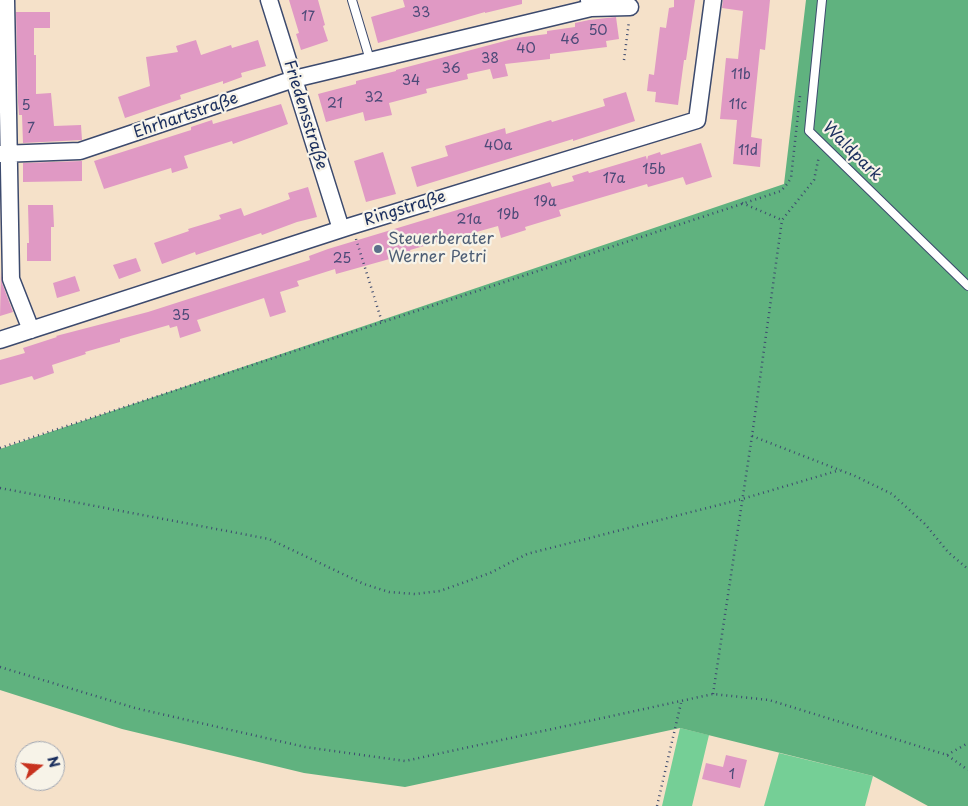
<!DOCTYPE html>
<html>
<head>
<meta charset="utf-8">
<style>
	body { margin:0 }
	#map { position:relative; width:968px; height:806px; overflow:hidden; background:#f5e1c9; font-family:"Playpen Sans",sans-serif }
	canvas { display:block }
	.north { position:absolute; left:15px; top:741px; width:50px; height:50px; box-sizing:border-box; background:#f7f3e8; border:1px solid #9fa5b1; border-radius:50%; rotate:73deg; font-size:14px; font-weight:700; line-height:20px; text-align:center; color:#1b2f5e }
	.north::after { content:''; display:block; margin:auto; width:18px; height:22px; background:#c8321e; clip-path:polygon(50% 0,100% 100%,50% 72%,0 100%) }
</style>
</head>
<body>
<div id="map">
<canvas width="968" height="806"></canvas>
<div class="north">N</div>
</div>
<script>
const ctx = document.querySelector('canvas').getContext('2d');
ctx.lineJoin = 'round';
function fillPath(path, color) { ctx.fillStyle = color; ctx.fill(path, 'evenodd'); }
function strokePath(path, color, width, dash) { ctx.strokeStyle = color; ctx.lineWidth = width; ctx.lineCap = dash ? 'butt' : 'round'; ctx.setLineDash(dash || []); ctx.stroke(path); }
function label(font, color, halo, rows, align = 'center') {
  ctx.font = font + ' "Playpen Sans",sans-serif'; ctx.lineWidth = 4.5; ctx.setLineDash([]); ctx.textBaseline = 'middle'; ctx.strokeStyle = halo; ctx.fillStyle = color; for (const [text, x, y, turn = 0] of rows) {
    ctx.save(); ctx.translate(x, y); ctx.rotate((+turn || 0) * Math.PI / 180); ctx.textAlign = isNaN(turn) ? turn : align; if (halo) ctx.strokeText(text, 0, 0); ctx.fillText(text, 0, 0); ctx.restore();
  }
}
fillPath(new Path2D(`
	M 680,728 L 709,735 L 692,806 L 662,806 Z
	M 779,753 L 873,776 L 865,806 L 764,806 Z`), '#75cf96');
fillPath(new Path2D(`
	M 806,0 L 968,0 L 968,806 L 928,806 L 873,776 L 680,728 L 405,787 L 304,773 L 122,729 L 0,690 L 0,449 L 784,184 Z`), '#60b27f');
fillPath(new Path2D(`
	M 289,0 L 318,0 L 325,25 L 323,26 L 328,41 L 301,50 L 296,34 L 299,33 Z
	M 403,0 L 522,0 L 522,4 L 485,13 L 485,12 L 378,43 L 371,17 L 405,7 Z
	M 674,0 L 695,0 L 686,60 L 684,60 L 678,105 L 655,102 L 656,92 L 647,91 L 649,74 L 654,75 L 660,27 L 666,28 L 669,8 L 674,7 Z
	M 723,0 L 770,0 L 765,50 L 760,49 L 751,137 L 762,139 L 760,167 L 733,164 L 737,120 L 720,119 L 726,58 L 738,59 L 743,11 L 722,8 Z
	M 16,12 L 50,12 L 50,28 L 34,28 L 34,55 L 36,55 L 36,94 L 51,93 L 54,126 L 81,125 L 82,140 L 23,143 L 22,115 L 19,115 L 18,102 Z
	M 616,17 L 619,39 L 606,41 L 607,47 L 550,54 L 550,59 L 505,64 L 508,76 L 493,79 L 490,69 L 467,74 L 468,79 L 426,89 L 427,93 L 389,103 L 392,115 L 365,121 L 363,112 L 326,122 L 318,94 L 356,84 L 356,81 L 396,71 L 396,70 L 516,38 L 547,34 L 547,31 L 575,27 L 575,23 L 589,20 Z
	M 196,40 L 201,55 L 231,45 L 232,48 L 258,40 L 266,66 L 241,73 L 242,77 L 223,84 L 223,81 L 180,95 L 181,99 L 125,118 L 118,97 L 150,86 L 146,57 L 178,52 L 176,46 Z
	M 626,92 L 635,121 L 573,141 L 573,139 L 417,187 L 411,167 L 448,156 L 445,146 L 505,128 L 506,134 L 551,120 L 552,122 L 605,106 L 603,99 Z
	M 281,104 L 288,124 L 233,144 L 232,141 L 184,156 L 188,168 L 172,173 L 171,168 L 104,189 L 94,161 L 191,130 L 191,127 L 212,120 L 213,124 Z
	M 701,143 L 712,177 L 686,185 L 683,177 L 648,187 L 647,184 L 559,210 L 561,216 L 525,227 L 526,230 L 501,238 L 498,226 L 462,236 L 462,235 L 410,250 L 411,253 L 336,274 L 335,269 L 297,281 L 299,286 L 280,292 L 286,312 L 270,317 L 264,298 L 197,320 L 201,331 L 180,338 L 177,326 L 170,328 L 169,325 L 120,339 L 120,342 L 85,352 L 86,354 L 52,365 L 54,373 L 34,380 L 32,376 L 0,385 L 0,360 L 25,353 L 23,348 L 57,337 L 56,336 L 148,312 L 310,260 L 309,256 L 328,249 L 550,182 L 552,187 L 574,181 L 572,176 L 588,171 L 589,173 L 646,156 L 647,160 L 648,156 L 660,152 L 661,155 Z
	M 383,152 L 396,194 L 366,202 L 354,161 Z
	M 82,161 L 82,181 L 23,182 L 23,163 Z
	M 308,187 L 317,217 L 297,222 L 262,235 L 261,233 L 196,255 L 195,252 L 162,264 L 154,243 L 189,231 L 188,229 L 221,219 L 219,215 L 241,208 L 244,216 L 290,199 L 288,193 Z
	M 28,205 L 53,205 L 54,227 L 51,227 L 51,261 L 27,261 L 27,243 L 29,243 Z
	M 136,258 L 141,271 L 119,279 L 113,265 Z
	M 1,270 L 2,283 L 13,312 L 0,316 Z
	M 75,276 L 80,291 L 57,298 L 53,283 Z
	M 726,755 L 747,760 L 740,788 L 702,779 L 706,763 L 723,767 Z`), '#e099c4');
const lane = new Path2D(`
	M 352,0 L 370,60
	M 822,0 L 809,131 L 968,286`);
const street = new Path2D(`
	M 6,0 L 11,279 L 31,330
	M 269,0 L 341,229
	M 591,8 L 630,7
	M 0,154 L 80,151 L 294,79 L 591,8 L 589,0
	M 0,340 L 351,226 L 697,120 L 713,0`);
strokePath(lane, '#3c4a6e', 10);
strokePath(street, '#3c4a6e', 19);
strokePath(new Path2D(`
	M 624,60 L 629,21
	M 742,203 L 782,220
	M 356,239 L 382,322
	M 752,436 L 855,476 L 892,494 L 925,524 L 948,552 L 968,569
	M 0,448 L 781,191 L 787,184 L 791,178 L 800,96
	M 0,488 L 269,539 L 364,584 L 389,592 L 415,594 L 440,591 L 490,573 L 527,554 L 742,499 L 840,470
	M 0,667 L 135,708 L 305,747 L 405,761 L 713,694 L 769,700 L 947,755 L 968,770
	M 713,694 L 752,436 L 782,220 L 814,180 L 819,156
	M 947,755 L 968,743
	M 657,806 L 681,703`), '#3c4a6e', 2.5, [1, 4]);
strokePath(lane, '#fff', 8);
strokePath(street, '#fff', 16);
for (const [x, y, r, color] of [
	[378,249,5,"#5c6f8a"]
]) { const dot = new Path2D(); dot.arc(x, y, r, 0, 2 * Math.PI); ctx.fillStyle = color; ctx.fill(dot); strokePath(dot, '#f7f3e8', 2); }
label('14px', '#4c4a78', null, [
	["33",421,13],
	["17",308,17],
	["50",598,31],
	["46",570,40],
	["40",526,49],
	["38",490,59],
	["36",451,69],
	["11b",741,75],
	["34",411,81],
	["32",374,98],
	["21",335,104],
	["11c",738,105],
	["5",26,106],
	["7",31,129],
	["40a",498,146],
	["11d",748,151],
	["15b",654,170],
	["17a",614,179],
	["19a",545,202],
	["19b",508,215],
	["21a",469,220],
	["25",342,259],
	["35",181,316],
	["1",732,775]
]);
label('16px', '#1b2f5e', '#f7f3e8', [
	["Friedensstraße",305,115,73],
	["Ehrhartstraße",186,116,-19],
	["Waldpark",852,152,45],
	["Ringstraße",405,209,-17]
]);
label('16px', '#4e5e75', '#f7f3e8', [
	["Steuerberater",388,240],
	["Werner Petri",388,258]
], 'left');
</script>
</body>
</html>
